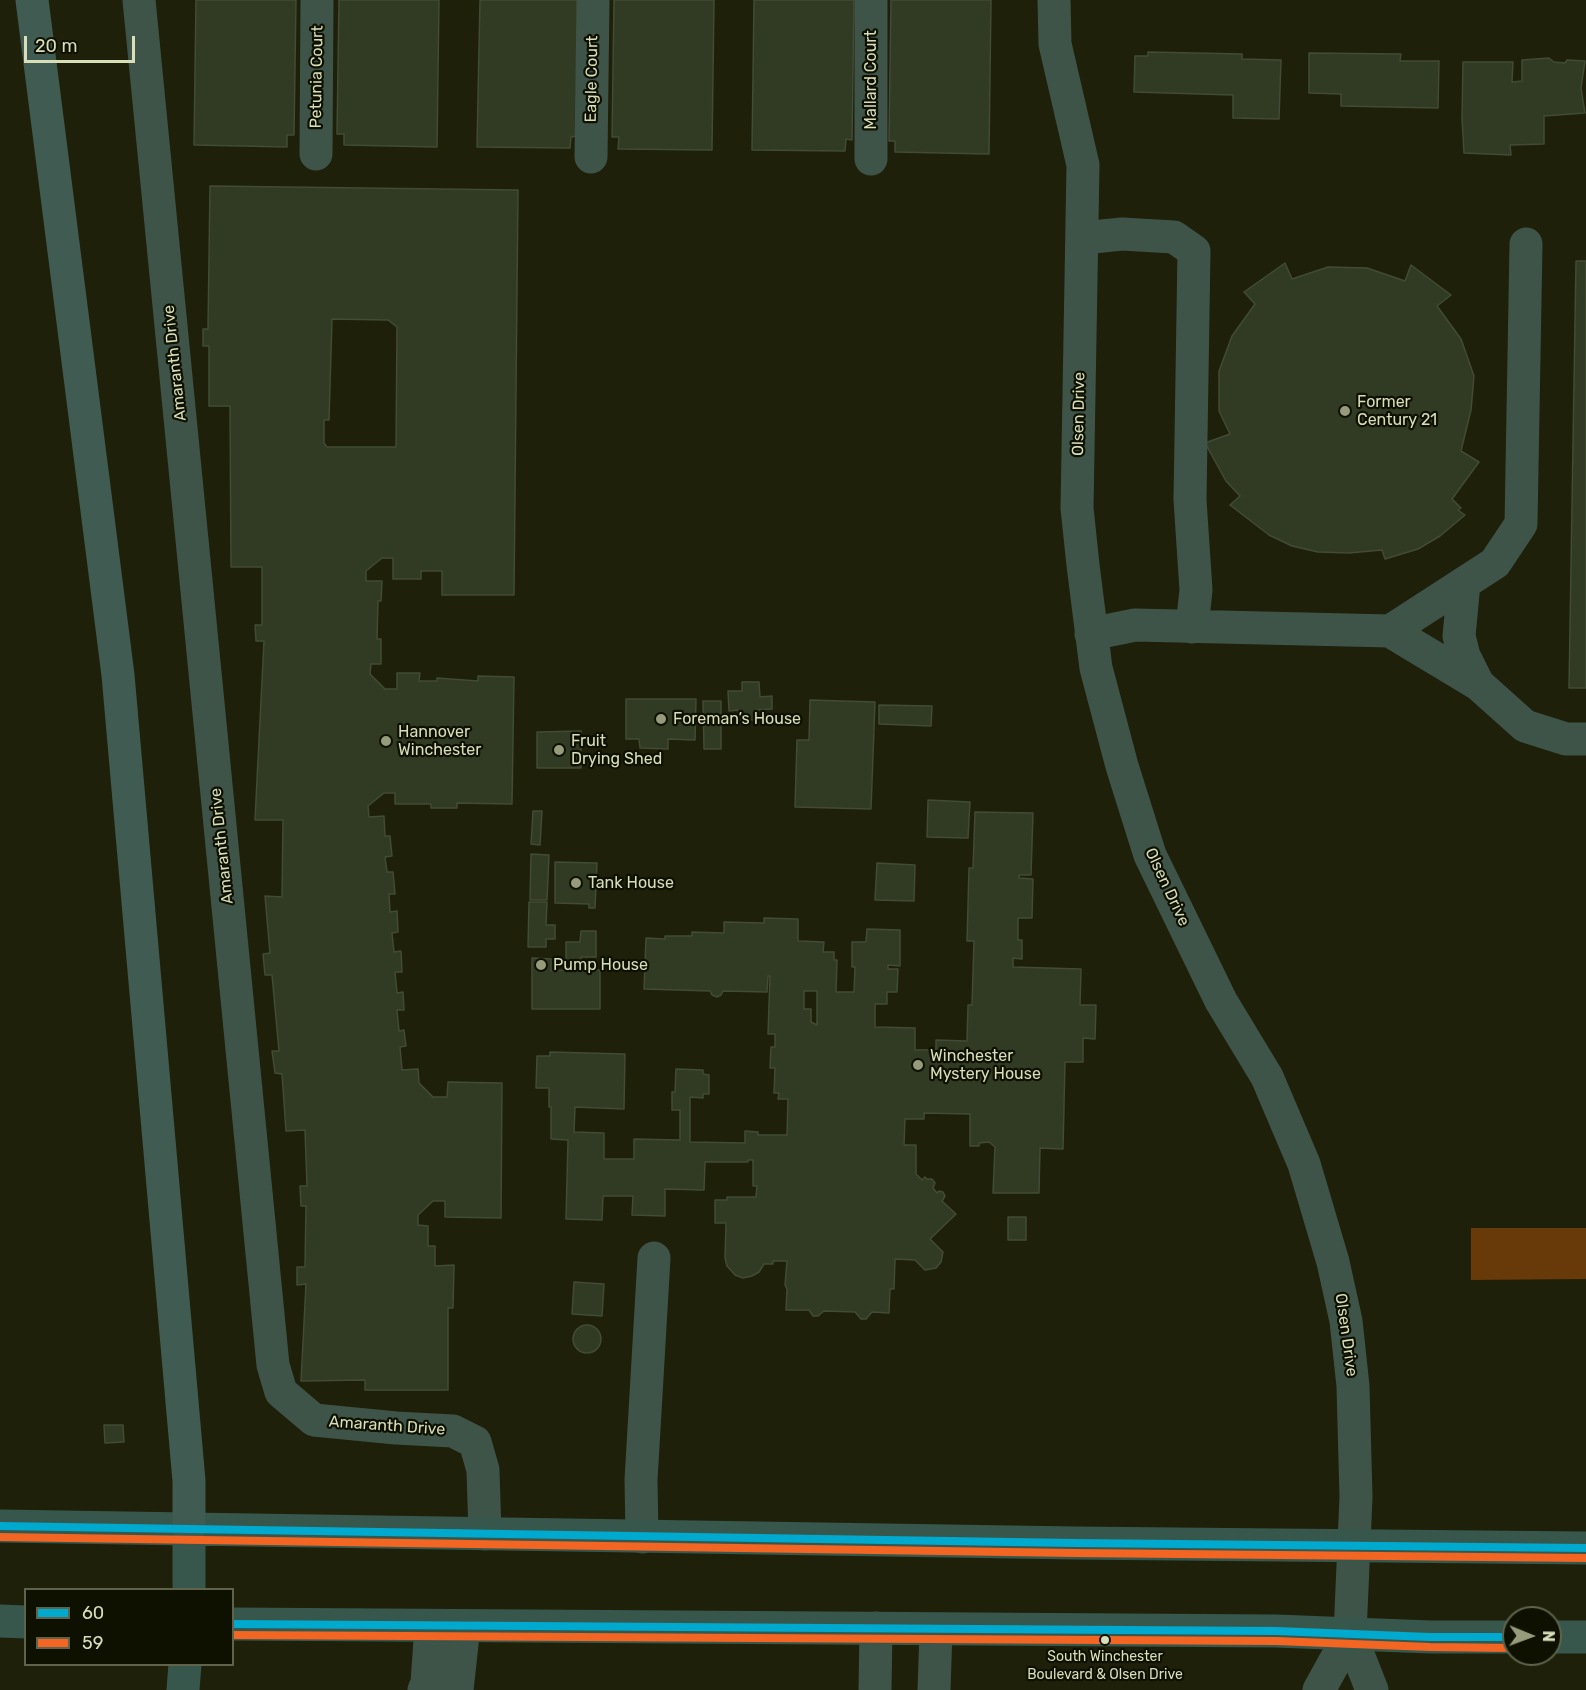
<!DOCTYPE html>
<html>
<head>
<meta charset="utf-8">
<style>
	body { margin:0 }
	#map { position:relative; width:1586px; height:1690px; overflow:hidden; background:#1e200a; font-family:Rubik,sans-serif }
	canvas { display:block }
	.legend { position:absolute; left:24px; top:1588px; width:210px; height:78px; box-sizing:border-box; background:#0e1100; border:2px solid #5e634a; margin:0; padding:8px 10px; list-style:none; font-size:18px; color:#d7deb8 }
	.legend li { display:flex; align-items:center; gap:12px; height:30px }
	.legend b { width:30px; border:2px solid #5e634a }
	.north { position:absolute; left:1502px; top:1606px; width:60px; height:60px; box-sizing:border-box; background:#0e1100; border:2px solid #5e634a; border-radius:50%; rotate:91deg; font-size:16px; font-weight:700; line-height:24px; text-align:center; color:#d7deb8 }
	.north::after { content:''; display:block; margin:auto; width:21px; height:27px; background:#969c7b; clip-path:polygon(50% 0,100% 100%,50% 72%,0 100%) }
	.scale { position:absolute; left:24px; top:36px; width:111px; height:27px; box-sizing:border-box; border:3px solid #d7deb8; border-top:0; padding-left:8px; font-size:18px; line-height:21px; white-space:nowrap; color:#d7deb8; -webkit-text-stroke:4px #0e1100; paint-order:stroke }
</style>
</head>
<body>
<div id="map">
<canvas width="1586" height="1690"></canvas>
<ul class="legend">
<li><b style="height:8px;background:#00a9ce"></b>60</li>
<li><b style="height:8px;background:#f26522"></b>59</li>
</ul>
<div class="north">N</div>
<div class="scale">20 m</div>
</div>
<script>
const ctx = document.querySelector('canvas').getContext('2d');
ctx.lineJoin = 'round';
function fillPath(path, color) { ctx.fillStyle = color; ctx.fill(path, 'evenodd'); }
function strokePath(path, color, width, dash) { ctx.strokeStyle = color; ctx.lineWidth = width; ctx.lineCap = dash ? 'butt' : 'round'; ctx.setLineDash(dash || []); ctx.stroke(path); }
function label(font, color, halo, rows, align = 'center') {
  ctx.font = font + ' Rubik,sans-serif'; ctx.lineWidth = 4.5; ctx.setLineDash([]); ctx.textBaseline = 'middle'; ctx.strokeStyle = halo; ctx.fillStyle = color; for (const [text, x, y, turn = 0] of rows) {
    ctx.save(); ctx.translate(x, y); ctx.rotate((+turn || 0) * Math.PI / 180); ctx.textAlign = isNaN(turn) ? turn : align; if (halo) ctx.strokeText(text, 0, 0); ctx.fillText(text, 0, 0); ctx.restore();
  }
}
fillPath(new Path2D(`
	M 1471,1228 L 1586,1228 L 1586,1279 L 1471,1280 Z`), '#683909');
const building = new Path2D(`
	M 196,0 L 296,0 L 294,135 L 287,135 L 287,147 L 194,145 Z
	M 339,0 L 439,0 L 437,147 L 344,145 L 344,134 L 337,134 Z
	M 480,0 L 579,0 L 577,136 L 571,137 L 570,148 L 477,147 Z
	M 614,0 L 714,0 L 712,150 L 618,149 L 619,137 L 612,137 Z
	M 754,0 L 854,0 L 852,140 L 846,139 L 845,151 L 752,150 Z
	M 891,0 L 991,0 L 989,154 L 895,152 L 895,141 L 889,141 Z
	M 1148,52 L 1242,54 L 1242,59 L 1281,60 L 1279,119 L 1233,118 L 1233,95 L 1134,92 L 1135,56 L 1148,56 Z
	M 1309,53 L 1401,54 L 1400,61 L 1439,61 L 1438,108 L 1341,106 L 1341,94 L 1309,93 Z
	M 1549,58 L 1554,62 L 1565,63 L 1567,60 L 1585,61 L 1581,88 L 1585,113 L 1544,116 L 1544,144 L 1510,145 L 1511,155 L 1464,153 L 1462,119 L 1463,62 L 1513,62 L 1512,82 L 1522,81 L 1522,60 Z
	M 210,186 L 518,190 L 514,595 L 442,595 L 442,571 L 421,571 L 421,579 L 393,579 L 393,558 L 382,558 L 366,571 L 366,581 L 382,581 L 381,601 L 378,601 L 377,639 L 381,639 L 381,664 L 371,664 L 370,674 L 385,689 L 397,689 L 397,673 L 420,673 L 419,681 L 437,681 L 437,678 L 478,681 L 478,676 L 514,677 L 512,804 L 457,803 L 457,808 L 431,808 L 431,804 L 395,804 L 395,793 L 384,793 L 368,806 L 369,817 L 384,816 L 385,836 L 390,836 L 392,856 L 385,857 L 387,872 L 393,872 L 395,894 L 389,894 L 390,912 L 397,911 L 398,932 L 392,933 L 394,952 L 401,951 L 402,972 L 395,972 L 397,993 L 403,992 L 404,1010 L 397,1010 L 399,1031 L 404,1030 L 406,1046 L 400,1047 L 402,1070 L 418,1069 L 419,1083 L 433,1097 L 447,1097 L 448,1082 L 502,1083 L 501,1218 L 445,1217 L 445,1201 L 433,1201 L 418,1215 L 418,1225 L 428,1226 L 428,1246 L 435,1246 L 435,1266 L 454,1265 L 453,1308 L 448,1308 L 448,1390 L 365,1390 L 365,1380 L 301,1381 L 306,1284 L 297,1285 L 297,1267 L 305,1267 L 306,1206 L 301,1206 L 300,1186 L 307,1186 L 305,1130 L 286,1131 L 282,1074 L 275,1073 L 272,1051 L 279,1051 L 272,975 L 265,975 L 263,954 L 270,953 L 265,896 L 282,897 L 283,820 L 255,820 L 264,641 L 256,641 L 255,625 L 262,625 L 262,567 L 231,567 L 230,406 L 209,406 L 209,346 L 203,346 L 203,329 L 208,329 ZM 332,319 L 388,320 L 397,327 L 396,447 L 327,447 L 324,443 L 324,420 L 329,420 Z
	M 1576,261 L 1586,261 L 1586,688 L 1569,688 Z
	M 1285,263 L 1292,279 L 1328,267 L 1367,268 L 1405,281 L 1411,265 L 1451,295 L 1437,306 L 1461,339 L 1474,376 L 1471,410 L 1461,451 L 1479,462 L 1452,499 L 1461,508 L 1458,510 L 1465,515 L 1440,536 L 1418,549 L 1385,559 L 1382,550 L 1349,553 L 1318,552 L 1292,546 L 1269,535 L 1230,505 L 1240,496 L 1226,481 L 1205,443 L 1230,434 L 1219,411 L 1219,371 L 1232,336 L 1255,304 L 1244,292 Z
	M 742,682 L 759,682 L 760,697 L 772,696 L 772,709 L 756,710 L 756,720 L 739,720 L 738,710 L 729,711 L 728,691 L 742,691 Z
	M 626,699 L 696,699 L 695,740 L 668,739 L 668,749 L 640,748 L 639,739 L 626,739 Z
	M 810,700 L 875,702 L 871,809 L 795,807 L 797,740 L 809,740 Z
	M 703,701 L 721,701 L 721,749 L 704,749 Z
	M 879,705 L 932,706 L 931,726 L 879,724 Z
	M 581,731 L 581,768 L 537,768 L 537,732 Z
	M 928,800 L 970,802 L 968,838 L 927,837 Z
	M 533,811 L 542,811 L 540,845 L 531,844 Z
	M 975,812 L 1033,813 L 1031,875 L 1019,875 L 1019,878 L 1033,879 L 1032,918 L 1018,918 L 1018,940 L 1022,940 L 1022,959 L 1013,958 L 1013,967 L 1081,969 L 1080,1005 L 1096,1005 L 1095,1039 L 1083,1038 L 1083,1062 L 1065,1062 L 1063,1149 L 1040,1148 L 1039,1193 L 993,1193 L 995,1147 L 989,1142 L 979,1143 L 979,1146 L 970,1146 L 970,1114 L 924,1113 L 924,1119 L 905,1119 L 904,1145 L 916,1145 L 916,1174 L 922,1180 L 925,1177 L 927,1179 L 932,1179 L 935,1183 L 933,1188 L 937,1193 L 939,1191 L 943,1192 L 945,1196 L 942,1201 L 956,1214 L 930,1239 L 943,1252 L 941,1262 L 936,1268 L 925,1270 L 915,1260 L 895,1259 L 894,1289 L 890,1289 L 889,1313 L 872,1312 L 866,1319 L 861,1319 L 855,1312 L 824,1311 L 818,1316 L 813,1316 L 809,1310 L 786,1310 L 787,1289 L 785,1285 L 787,1261 L 773,1261 L 773,1264 L 764,1264 L 759,1272 L 752,1276 L 743,1278 L 735,1275 L 727,1266 L 725,1258 L 726,1223 L 715,1223 L 715,1200 L 727,1200 L 727,1197 L 756,1197 L 757,1186 L 753,1186 L 753,1160 L 748,1160 L 748,1162 L 705,1162 L 704,1190 L 665,1189 L 665,1216 L 632,1215 L 633,1196 L 603,1196 L 602,1220 L 566,1219 L 568,1140 L 551,1139 L 551,1107 L 549,1107 L 549,1088 L 536,1088 L 537,1056 L 550,1056 L 550,1052 L 625,1054 L 624,1109 L 575,1107 L 574,1132 L 604,1133 L 604,1159 L 634,1159 L 634,1139 L 680,1140 L 680,1110 L 672,1110 L 672,1092 L 675,1092 L 676,1069 L 703,1070 L 703,1074 L 709,1075 L 709,1094 L 703,1094 L 703,1098 L 690,1097 L 690,1142 L 745,1143 L 745,1131 L 758,1132 L 758,1135 L 787,1135 L 788,1099 L 778,1099 L 779,1093 L 774,1093 L 775,1068 L 770,1068 L 771,1047 L 775,1047 L 775,1034 L 768,1034 L 770,976 L 768,976 L 767,992 L 723,991 L 721,995 L 717,997 L 712,995 L 710,991 L 644,989 L 646,938 L 665,939 L 665,936 L 692,936 L 692,932 L 724,933 L 724,922 L 764,923 L 764,918 L 798,919 L 798,941 L 824,942 L 823,952 L 834,952 L 834,960 L 837,960 L 836,992 L 854,992 L 855,967 L 852,967 L 852,942 L 866,942 L 867,929 L 900,930 L 900,966 L 888,965 L 888,969 L 898,969 L 897,992 L 887,992 L 887,1004 L 875,1004 L 875,1027 L 915,1028 L 915,1050 L 936,1050 L 936,1040 L 967,1041 L 968,1005 L 972,1005 L 974,941 L 967,941 L 969,868 L 973,868 ZM 804,991 L 817,991 L 817,1025 L 811,1022 L 811,1009 L 804,1009 Z
	M 531,854 L 549,855 L 547,900 L 530,900 Z
	M 555,862 L 597,863 L 595,908 L 589,908 L 589,904 L 555,903 Z
	M 877,863 L 915,865 L 914,901 L 875,900 Z
	M 529,902 L 547,902 L 546,925 L 555,925 L 555,939 L 546,939 L 546,947 L 528,947 Z
	M 581,931 L 596,931 L 596,957 L 581,957 L 582,971 L 600,970 L 600,1009 L 532,1009 L 532,958 L 551,959 L 551,971 L 566,970 L 566,942 L 580,942 Z
	M 1008,1217 L 1026,1217 L 1026,1240 L 1008,1240 Z
	M 574,1282 L 604,1284 L 602,1316 L 572,1314 Z
	M573 1339a14 14 0 1 1 28 0a14 14 0 1 1-28 0Z
	M 104,1425 L 123,1425 L 124,1442 L 105,1443 Z`);
fillPath(building, '#313a23');
strokePath(building, '#424b35', 1.5);
strokePath(new Path2D(`
	M 139,0 L 273,1365 L 281,1392 L 314,1420 L 396,1428 L 453,1431 L 475,1442 L 483,1470 L 485,1534
	M 1054,0 L 1055,44 L 1083,165 L 1077,508 L 1083,565 L 1096,668 L 1122,766 L 1150,855 L 1221,1001 L 1267,1077 L 1304,1164 L 1333,1262 L 1346,1321 L 1353,1386 L 1356,1497 L 1350,1634 L 1372,1690
	M 316,154 L 317,0
	M 591,157 L 593,0
	M 871,159 L 871,0
	M 1083,238 L 1122,234 L 1174,237 L 1194,251 L 1190,500 L 1196,590 L 1192,627
	M 1464,583 L 1459,636 L 1464,656 L 1478,684
	M 1390,631 L 1495,563 L 1521,524 L 1526,244
	M 1091,634 L 1135,625 L 1390,631 L 1478,684 L 1525,726 L 1566,739 L 1586,739
	M 642,1537 L 641,1480 L 654,1258
	M 424,1690 L 427,1683 L 431,1626
	M 457,1690 L 464,1626
	M 875,1690 L 876,1628
	M 934,1690 L 936,1630
	M 1319,1690 L 1350,1634`), '#3f5449', 33);
strokePath(new Path2D(`
	M 0,1526 L 1075,1543 L 1586,1548
	M 189,1528 L 189,1590
	M 0,1621 L 26,1622
	M 232,1624 L 1276,1631 L 1430,1637 L 1514,1637
	M 1550,1637 L 1586,1637
	M 183,1690 L 185,1664`), '#37574c', 33);
strokePath(new Path2D(`
	M 32,0 L 118,675 L 189,1481 L 189,1528`), '#405b51', 33);
strokePath(new Path2D(`
	M 0,1526 L 1075,1543 L 1586,1548
	M 232,1624 L 1276,1631 L 1430,1637 L 1514,1637`), '#00a9ce', 8);
strokePath(new Path2D(`
	M 0,1537 L 1075,1553 L 1586,1558
	M 232,1635 L 1276,1641 L 1430,1647 L 1514,1648`), '#f26522', 8);
for (const [x, y, r, color] of [
	[1345,411,6,"#969c7b"],
	[661,719,6,"#969c7b"],
	[386,741,6,"#969c7b"],
	[559,750,6,"#969c7b"],
	[576,883,6,"#969c7b"],
	[541,965,6,"#969c7b"],
	[918,1065,6,"#969c7b"],
	[1105,1640,5,"#d7deb8"]
]) { const dot = new Path2D(); dot.arc(x, y, r, 0, 2 * Math.PI); ctx.fillStyle = color; ctx.fill(dot); strokePath(dot, '#0e1100', 2); }
label('14px', '#d7deb8', '#0e1100', [
	["South Winchester",1105,1657],
	["Boulevard & Olsen Drive",1105,1675]
]);
label('16px', '#d7deb8', '#0e1100', [
	["Petunia Court",317,77,-89],
	["Eagle Court",592,79,-89],
	["Mallard Court",871,80,-90],
	["Amaranth Drive",175,363,-96],
	["Olsen Drive",1079,414,-89],
	["Amaranth Drive",222,846,-96],
	["Olsen Drive",1167,887,65],
	["Olsen Drive",1346,1335,82],
	["Amaranth Drive",387,1426,4]
]);
label('16px', '#d7deb8', '#0e1100', [
	["Former",1357,402],
	["Century 21",1357,420],
	["Foreman’s House",673,719],
	["Hannover",398,732],
	["Winchester",398,750],
	["Fruit",571,741],
	["Drying Shed",571,759],
	["Tank House",588,883],
	["Pump House",553,965],
	["Winchester",930,1056],
	["Mystery House",930,1074]
], 'left');
</script>
</body>
</html>
